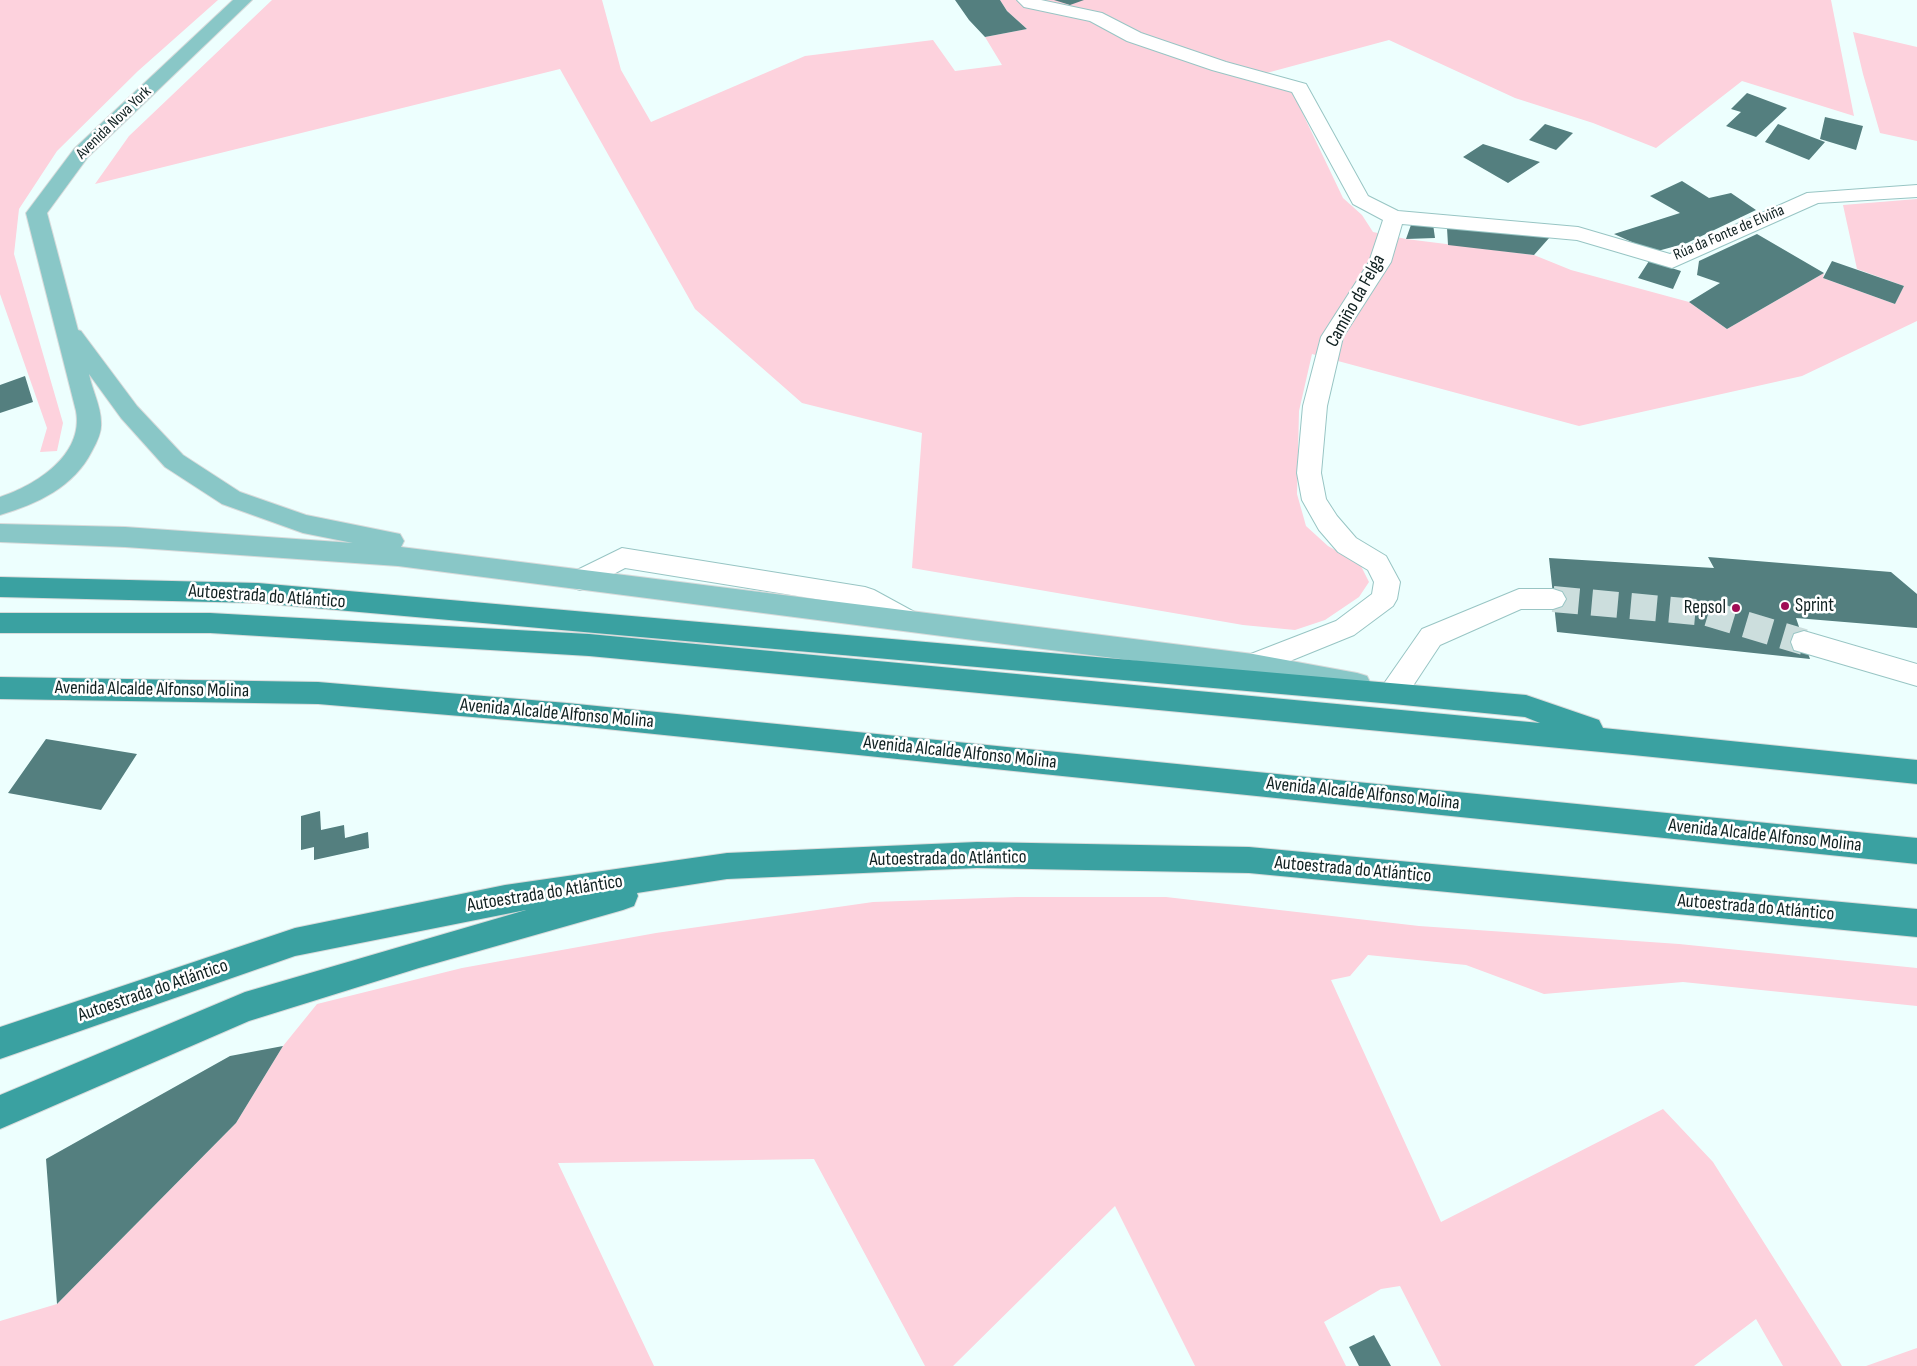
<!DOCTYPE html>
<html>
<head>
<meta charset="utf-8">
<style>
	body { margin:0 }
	canvas { display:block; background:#edfffe }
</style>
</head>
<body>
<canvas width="1917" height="1366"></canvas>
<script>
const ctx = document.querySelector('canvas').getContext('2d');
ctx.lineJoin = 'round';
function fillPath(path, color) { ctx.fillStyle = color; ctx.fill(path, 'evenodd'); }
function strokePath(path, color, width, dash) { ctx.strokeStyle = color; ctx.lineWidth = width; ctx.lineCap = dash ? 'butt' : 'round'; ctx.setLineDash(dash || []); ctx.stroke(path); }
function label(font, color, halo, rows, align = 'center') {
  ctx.font = font + ' "Sofia Sans Condensed",sans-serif'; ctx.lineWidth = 5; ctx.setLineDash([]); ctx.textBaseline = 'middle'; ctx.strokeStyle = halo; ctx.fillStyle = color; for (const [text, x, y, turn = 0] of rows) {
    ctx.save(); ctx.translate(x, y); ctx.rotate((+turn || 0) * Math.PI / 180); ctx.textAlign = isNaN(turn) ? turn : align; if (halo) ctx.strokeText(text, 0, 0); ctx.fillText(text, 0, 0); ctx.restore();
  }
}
fillPath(new Path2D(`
	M 0,0 L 218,0 L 138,71 L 57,151 L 19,209 L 14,254 L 63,423 L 57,451 L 40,452 L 47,428 L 0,294 Z
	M 272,0 L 602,0 L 621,70 L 651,122 L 805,56 L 933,40 L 955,71 L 1002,65 L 985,37 L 1027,29 L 1007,11 L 1000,0 L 1831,0 L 1854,116 L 1742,81 L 1656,148 L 1593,123 L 1515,98 L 1389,40 L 1248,78 L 1292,91 L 1343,198 L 1362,215 L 1373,232 L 1406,239 L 1534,255 L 1571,270 L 1689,302 L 1727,329 L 1824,273 L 1823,278 L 1895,304 L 1904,286 L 1857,269 L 1843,205 L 1917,199 L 1917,321 L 1802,376 L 1579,426 L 1312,354 L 1299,411 L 1297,494 L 1306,526 L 1328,546 L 1360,564 L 1369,582 L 1359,597 L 1325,620 L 1295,630 L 1243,625 L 912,568 L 922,433 L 802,403 L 695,309 L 560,69 L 95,184 L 129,136 Z
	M 1853,32 L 1917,47 L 1917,141 L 1880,133 L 1863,74 Z
	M 1017,897 L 1166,897 L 1419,926 L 1679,944 L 1917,968 L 1917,1006 L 1683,982 L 1544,994 L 1466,965 L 1368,955 L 1350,976 L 1331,980 L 1441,1222 L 1663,1109 L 1713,1162 L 1842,1366 L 1783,1366 L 1756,1319 L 1694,1366 L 1441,1366 L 1400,1286 L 1381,1289 L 1324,1322 L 1346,1366 L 1195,1366 L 1115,1206 L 953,1366 L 925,1366 L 814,1159 L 558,1163 L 654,1366 L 0,1366 L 0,1321 L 57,1304 L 236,1123 L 283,1046 L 317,1004 L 462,968 L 656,933 L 873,902 Z
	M 1917,1348 L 1917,1366 L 1866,1366 Z`), '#fdd2dd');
fillPath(new Path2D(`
	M 955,0 L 1000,0 L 1007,11 L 1027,29 L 985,37 L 969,20 Z
	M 1054,0 L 1084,0 L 1070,5 Z
	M 1747,93 L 1787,108 L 1756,137 L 1726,126 L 1741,112 L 1731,109 Z
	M 1825,117 L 1863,126 L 1856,150 L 1820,139 Z
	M 1545,124 L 1573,133 L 1556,150 L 1529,140 Z
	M 1778,124 L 1825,142 L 1809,160 L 1765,142 Z
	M 1483,144 L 1540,162 L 1508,183 L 1463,157 Z
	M 1682,181 L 1709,198 L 1731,193 L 1756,210 L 1687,243 L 1654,252 L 1614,234 L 1680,213 L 1650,196 Z
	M 1412,222 L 1433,224 L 1435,238 L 1406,239 Z
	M 1447,228 L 1550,237 L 1534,255 L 1448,245 Z
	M 1757,234 L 1824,273 L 1727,329 L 1689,302 L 1720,283 L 1697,275 L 1699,261 Z
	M 1649,261 L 1681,271 L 1673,289 L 1638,278 Z
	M 1832,261 L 1904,286 L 1895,304 L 1823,278 Z
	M 25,376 L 33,402 L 0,413 L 0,385 Z
	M 1708,557 L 1891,572 L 1917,594 L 1917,628 L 1796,618 L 1810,659 L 1557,632 L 1549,558 L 1714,568 Z
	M 46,739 L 137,754 L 101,810 L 8,793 Z
	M 320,811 L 321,830 L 344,825 L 345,838 L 368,832 L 369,848 L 314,860 L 314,847 L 301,850 L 301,816 Z
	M 283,1046 L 236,1123 L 57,1304 L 46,1159 L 230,1056 Z
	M 1374,1335 L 1391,1366 L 1359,1366 L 1349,1347 Z`), '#547f7f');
strokePath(new Path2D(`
	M 1553,599 L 1707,613 L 1804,642`), '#ccdedd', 26, [26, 13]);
const minor = new Path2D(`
	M 1017,0 L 1041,0 L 1102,13 L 1141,33 L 1226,62 L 1306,84 L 1368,196 L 1398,211 L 1578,227 L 1670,254 L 1807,193 L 1917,185 L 1917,197 L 1818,203 L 1672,268 L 1577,240 L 1402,224 L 1391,262 L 1343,337 L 1327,406 L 1321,473 L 1326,499 L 1337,516 L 1356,538 L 1386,556 L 1400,582 L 1397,599 L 1393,606 L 1354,635 L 1253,676 L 1243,673 L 1239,665 L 1243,657 L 1336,621 L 1372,594 L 1374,582 L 1368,570 L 1338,552 L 1319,530 L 1302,500 L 1297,473 L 1303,406 L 1321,337 L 1369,262 L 1383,220 L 1353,204 L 1292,92 L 1212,70 L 1127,41 L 1090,21 L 1024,7 Z
	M 622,548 L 865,587 L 874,590 L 918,614 L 922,621 L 918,628 L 909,631 L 900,628 L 859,606 L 625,568 L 589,587 L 580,590 L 571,587 L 567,580 L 571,573 Z
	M 1519,589 L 1553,589 L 1562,592 L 1566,599 L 1562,606 L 1553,609 L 1521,609 L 1440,645 L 1403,701 L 1393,704 L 1383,701 L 1379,693 L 1383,685 L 1422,629 Z
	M 1804,631 L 1917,664 L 1917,686 L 1794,650 L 1791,642 L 1794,634 Z`);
const major = new Path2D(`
	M 233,0 L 252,0 L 88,157 L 47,213 L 78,330 L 81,331 L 137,406 L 183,455 L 240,492 L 306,515 L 400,534 L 404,541 L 401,547 L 1253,654 L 1357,673 L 1367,676 L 1371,684 L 1367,692 L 1357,695 L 1253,676 L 398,566 L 125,547 L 0,542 L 0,524 L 125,527 L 353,543 L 303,533 L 222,504 L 165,467 L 121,418 L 89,374 C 92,390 101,406 101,422 C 102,432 97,442 92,451 C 74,487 37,504 0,515 L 0,497 C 36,485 84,455 76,411 L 26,213 L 74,149 Z`);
const highway = new Path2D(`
	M 0,577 L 258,583 L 1526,695 L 1599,720 L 1603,728 L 1917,760 L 1917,784 L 1633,755 L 589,656 L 210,633 L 0,633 L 0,613 L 210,613 L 589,634 L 1540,723 L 1525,717 L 1393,704 L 258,603 L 0,597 Z
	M 0,677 L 318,682 L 567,703 L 1917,838 L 1917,864 L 567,725 L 318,704 L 0,699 Z
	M 977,842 L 1249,847 L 1917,909 L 1917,937 L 1249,873 L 977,868 L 727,879 L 637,893 L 638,896 L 634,906 L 623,910 L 419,968 L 249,1021 L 0,1129 L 0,1095 L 245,992 L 526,910 L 295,956 L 0,1059 L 0,1027 L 295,928 L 505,885 L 727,853 Z`);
strokePath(minor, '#98c5c4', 2);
strokePath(major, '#d9dbdb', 2);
strokePath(highway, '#d9dbdb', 2);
fillPath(minor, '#fff');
fillPath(major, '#89c7c7');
fillPath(highway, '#3aa1a1');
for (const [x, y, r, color] of [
	[1785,606,5,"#a00d55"],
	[1736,608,5,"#a00d55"]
]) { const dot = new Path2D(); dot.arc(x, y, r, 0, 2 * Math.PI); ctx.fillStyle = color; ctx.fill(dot); strokePath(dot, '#fff', 2); }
label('16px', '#102121', '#fff', [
	["Avenida Nova York",114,123,-44],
	["Rúa da Fonte de Elviña",1729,233,-23]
]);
label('19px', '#102121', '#fff', [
	["Camiño da Felga",1356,301,-61],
	["Autoestrada do Atlántico",267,597,4],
	["Avenida Alcalde Alfonso Molina",152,690,1],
	["Avenida Alcalde Alfonso Molina",557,714,5],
	["Avenida Alcalde Alfonso Molina",960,753,6],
	["Avenida Alcalde Alfonso Molina",1363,794,6],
	["Avenida Alcalde Alfonso Molina",1765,836,6],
	["Autoestrada do Atlántico",948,859,-1],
	["Autoestrada do Atlántico",1353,870,5],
	["Autoestrada do Atlántico",545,894,-9],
	["Autoestrada do Atlántico",1756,908,5],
	["Autoestrada do Atlántico",153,991,-19]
]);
label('19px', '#102121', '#fff', [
	["Sprint",1795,606],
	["Repsol",1726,608,"right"]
], 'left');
</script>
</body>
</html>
